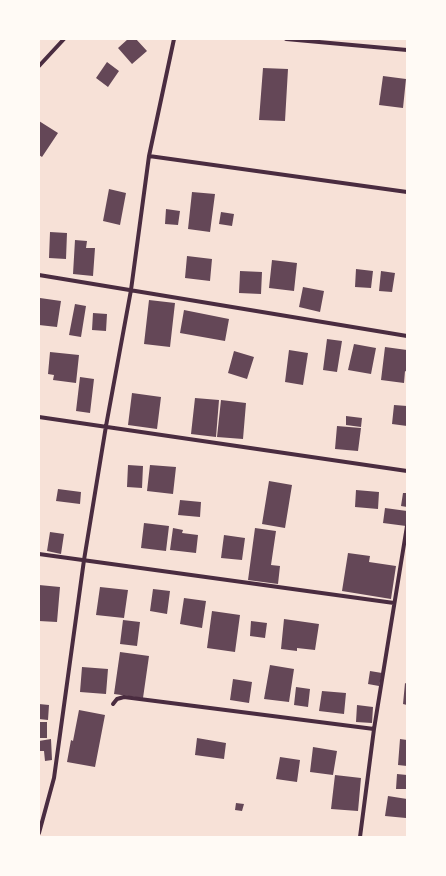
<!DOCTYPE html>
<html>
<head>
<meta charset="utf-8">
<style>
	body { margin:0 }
	#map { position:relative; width:446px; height:876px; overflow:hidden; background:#f7e1d7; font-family:"Work Sans",sans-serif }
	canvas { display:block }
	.frame { position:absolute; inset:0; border:40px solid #fffaf5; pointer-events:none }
</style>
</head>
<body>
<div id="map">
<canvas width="446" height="876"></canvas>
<div class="frame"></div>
</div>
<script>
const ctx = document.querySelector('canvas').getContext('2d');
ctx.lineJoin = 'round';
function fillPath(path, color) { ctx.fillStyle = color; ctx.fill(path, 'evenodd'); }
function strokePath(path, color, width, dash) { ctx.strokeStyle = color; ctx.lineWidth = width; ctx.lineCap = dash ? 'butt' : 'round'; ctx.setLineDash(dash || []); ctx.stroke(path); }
fillPath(new Path2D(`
	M 128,39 L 136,39 L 147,51 L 132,64 L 118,48 Z
	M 107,62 L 119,71 L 108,87 L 96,78 Z
	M 263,68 L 288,69 L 285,121 L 259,120 Z
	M 383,76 L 406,79 L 403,108 L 379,105 Z
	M 39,121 L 58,133 L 42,157 L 39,155 Z
	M 109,189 L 126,193 L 120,225 L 103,221 Z
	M 192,192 L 215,194 L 210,232 L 188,229 Z
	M 166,209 L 180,211 L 178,225 L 165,224 Z
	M 221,212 L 234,214 L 232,226 L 219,224 Z
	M 50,232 L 67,233 L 66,259 L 49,258 Z
	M 75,240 L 87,241 L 86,248 L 95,248 L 93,276 L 73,274 Z
	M 187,256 L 212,259 L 210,281 L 185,278 Z
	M 272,260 L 297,263 L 294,291 L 269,288 Z
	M 356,269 L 373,271 L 371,288 L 355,287 Z
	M 240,271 L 262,272 L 261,294 L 239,293 Z
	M 381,271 L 395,273 L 392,292 L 379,291 Z
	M 303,287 L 324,291 L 320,312 L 299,307 Z
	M 40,298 L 61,301 L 57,327 L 39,325 Z
	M 149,300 L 175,303 L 170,347 L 144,344 Z
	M 75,304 L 86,306 L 81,337 L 69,335 Z
	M 184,310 L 229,319 L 225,341 L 180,333 Z
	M 93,313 L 107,314 L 106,331 L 92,330 Z
	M 327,339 L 342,341 L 337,372 L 323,370 Z
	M 354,344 L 376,348 L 371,374 L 348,370 Z
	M 385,347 L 407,350 L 407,372 L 405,371 L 404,383 L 381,380 Z
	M 289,350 L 308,353 L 303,385 L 285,382 Z
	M 234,351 L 254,357 L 247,379 L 228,373 Z
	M 50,352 L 79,355 L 76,383 L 53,380 L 54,375 L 48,374 Z
	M 80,377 L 94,379 L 90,413 L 76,411 Z
	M 132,393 L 161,397 L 157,429 L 128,425 Z
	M 195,398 L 219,400 L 216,437 L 191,434 Z
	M 221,400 L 246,403 L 243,439 L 217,437 Z
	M 394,405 L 407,406 L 407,426 L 392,424 Z
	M 346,416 L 362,418 L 361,427 L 346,425 Z
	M 337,426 L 361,428 L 358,451 L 335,449 Z
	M 128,465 L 143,466 L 142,488 L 127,487 Z
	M 150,465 L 176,467 L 173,494 L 147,491 Z
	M 269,481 L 292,485 L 285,528 L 262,524 Z
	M 58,489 L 81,492 L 80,504 L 56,501 Z
	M 356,490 L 379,492 L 378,509 L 355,507 Z
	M 403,493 L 407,493 L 407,507 L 401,506 Z
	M 180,500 L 201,502 L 200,517 L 178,515 Z
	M 385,508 L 407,511 L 406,526 L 383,523 Z
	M 144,523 L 169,526 L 166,551 L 141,548 Z
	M 173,528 L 183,530 L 182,533 L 198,535 L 196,553 L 170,550 Z
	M 255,528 L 276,531 L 271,565 L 280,566 L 278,584 L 248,580 Z
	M 50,532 L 64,534 L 61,554 L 47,551 Z
	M 224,535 L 245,538 L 242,560 L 221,558 Z
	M 348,553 L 370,556 L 369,562 L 396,566 L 391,599 L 342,591 Z
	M 39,585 L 60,587 L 57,622 L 39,621 Z
	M 100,587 L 128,590 L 124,618 L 96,615 Z
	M 153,589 L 170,591 L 167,614 L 150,611 Z
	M 184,598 L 206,601 L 202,628 L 180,624 Z
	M 212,611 L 240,615 L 235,652 L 207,648 Z
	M 284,619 L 319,624 L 315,650 L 297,648 L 297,651 L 281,649 Z
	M 123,620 L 140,622 L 137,646 L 120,644 Z
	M 251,621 L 267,623 L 265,638 L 250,636 Z
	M 120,652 L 149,656 L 143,698 L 114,694 Z
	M 270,665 L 294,669 L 289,702 L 264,699 Z
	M 82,667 L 108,669 L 106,694 L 80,692 Z
	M 370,671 L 382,673 L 379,686 L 368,684 Z
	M 233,679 L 252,682 L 249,703 L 230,700 Z
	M 405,683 L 407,684 L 407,705 L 403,704 Z
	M 296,687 L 310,689 L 308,707 L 294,705 Z
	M 322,691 L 346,693 L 344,714 L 319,711 Z
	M 39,704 L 49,705 L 48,720 L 39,719 Z
	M 357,705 L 373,707 L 372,723 L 356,722 Z
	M 79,710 L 105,715 L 95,767 L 67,762 L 71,740 L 73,741 Z
	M 39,722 L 47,722 L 47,738 L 39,738 Z
	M 197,738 L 226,743 L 224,759 L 195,755 Z
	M 51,739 L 52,760 L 45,761 L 44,751 L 39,751 L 39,741 Z
	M 400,739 L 407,740 L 407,766 L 398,765 Z
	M 313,747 L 337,751 L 333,775 L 310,772 Z
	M 280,757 L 300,760 L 297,782 L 276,779 Z
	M 397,774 L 407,775 L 407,789 L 396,789 Z
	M 335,775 L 361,778 L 358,811 L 331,809 Z
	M 388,796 L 407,799 L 406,818 L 385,816 Z
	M 236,803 L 244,804 L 242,811 L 235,810 Z`), '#644757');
strokePath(new Path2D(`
	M 286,39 L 407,50
	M 39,66 L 64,39
	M 149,156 L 407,192
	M 39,275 L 407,336
	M 39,417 L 407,471
	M 39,554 L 394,603
	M 113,704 L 117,699 L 124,697 L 374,729
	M 39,833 L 54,778 L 84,560 L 106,426 L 131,290 L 149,156 L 174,39
	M 360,837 L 374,729 L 407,526`), '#4a2c40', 4);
</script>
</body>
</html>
